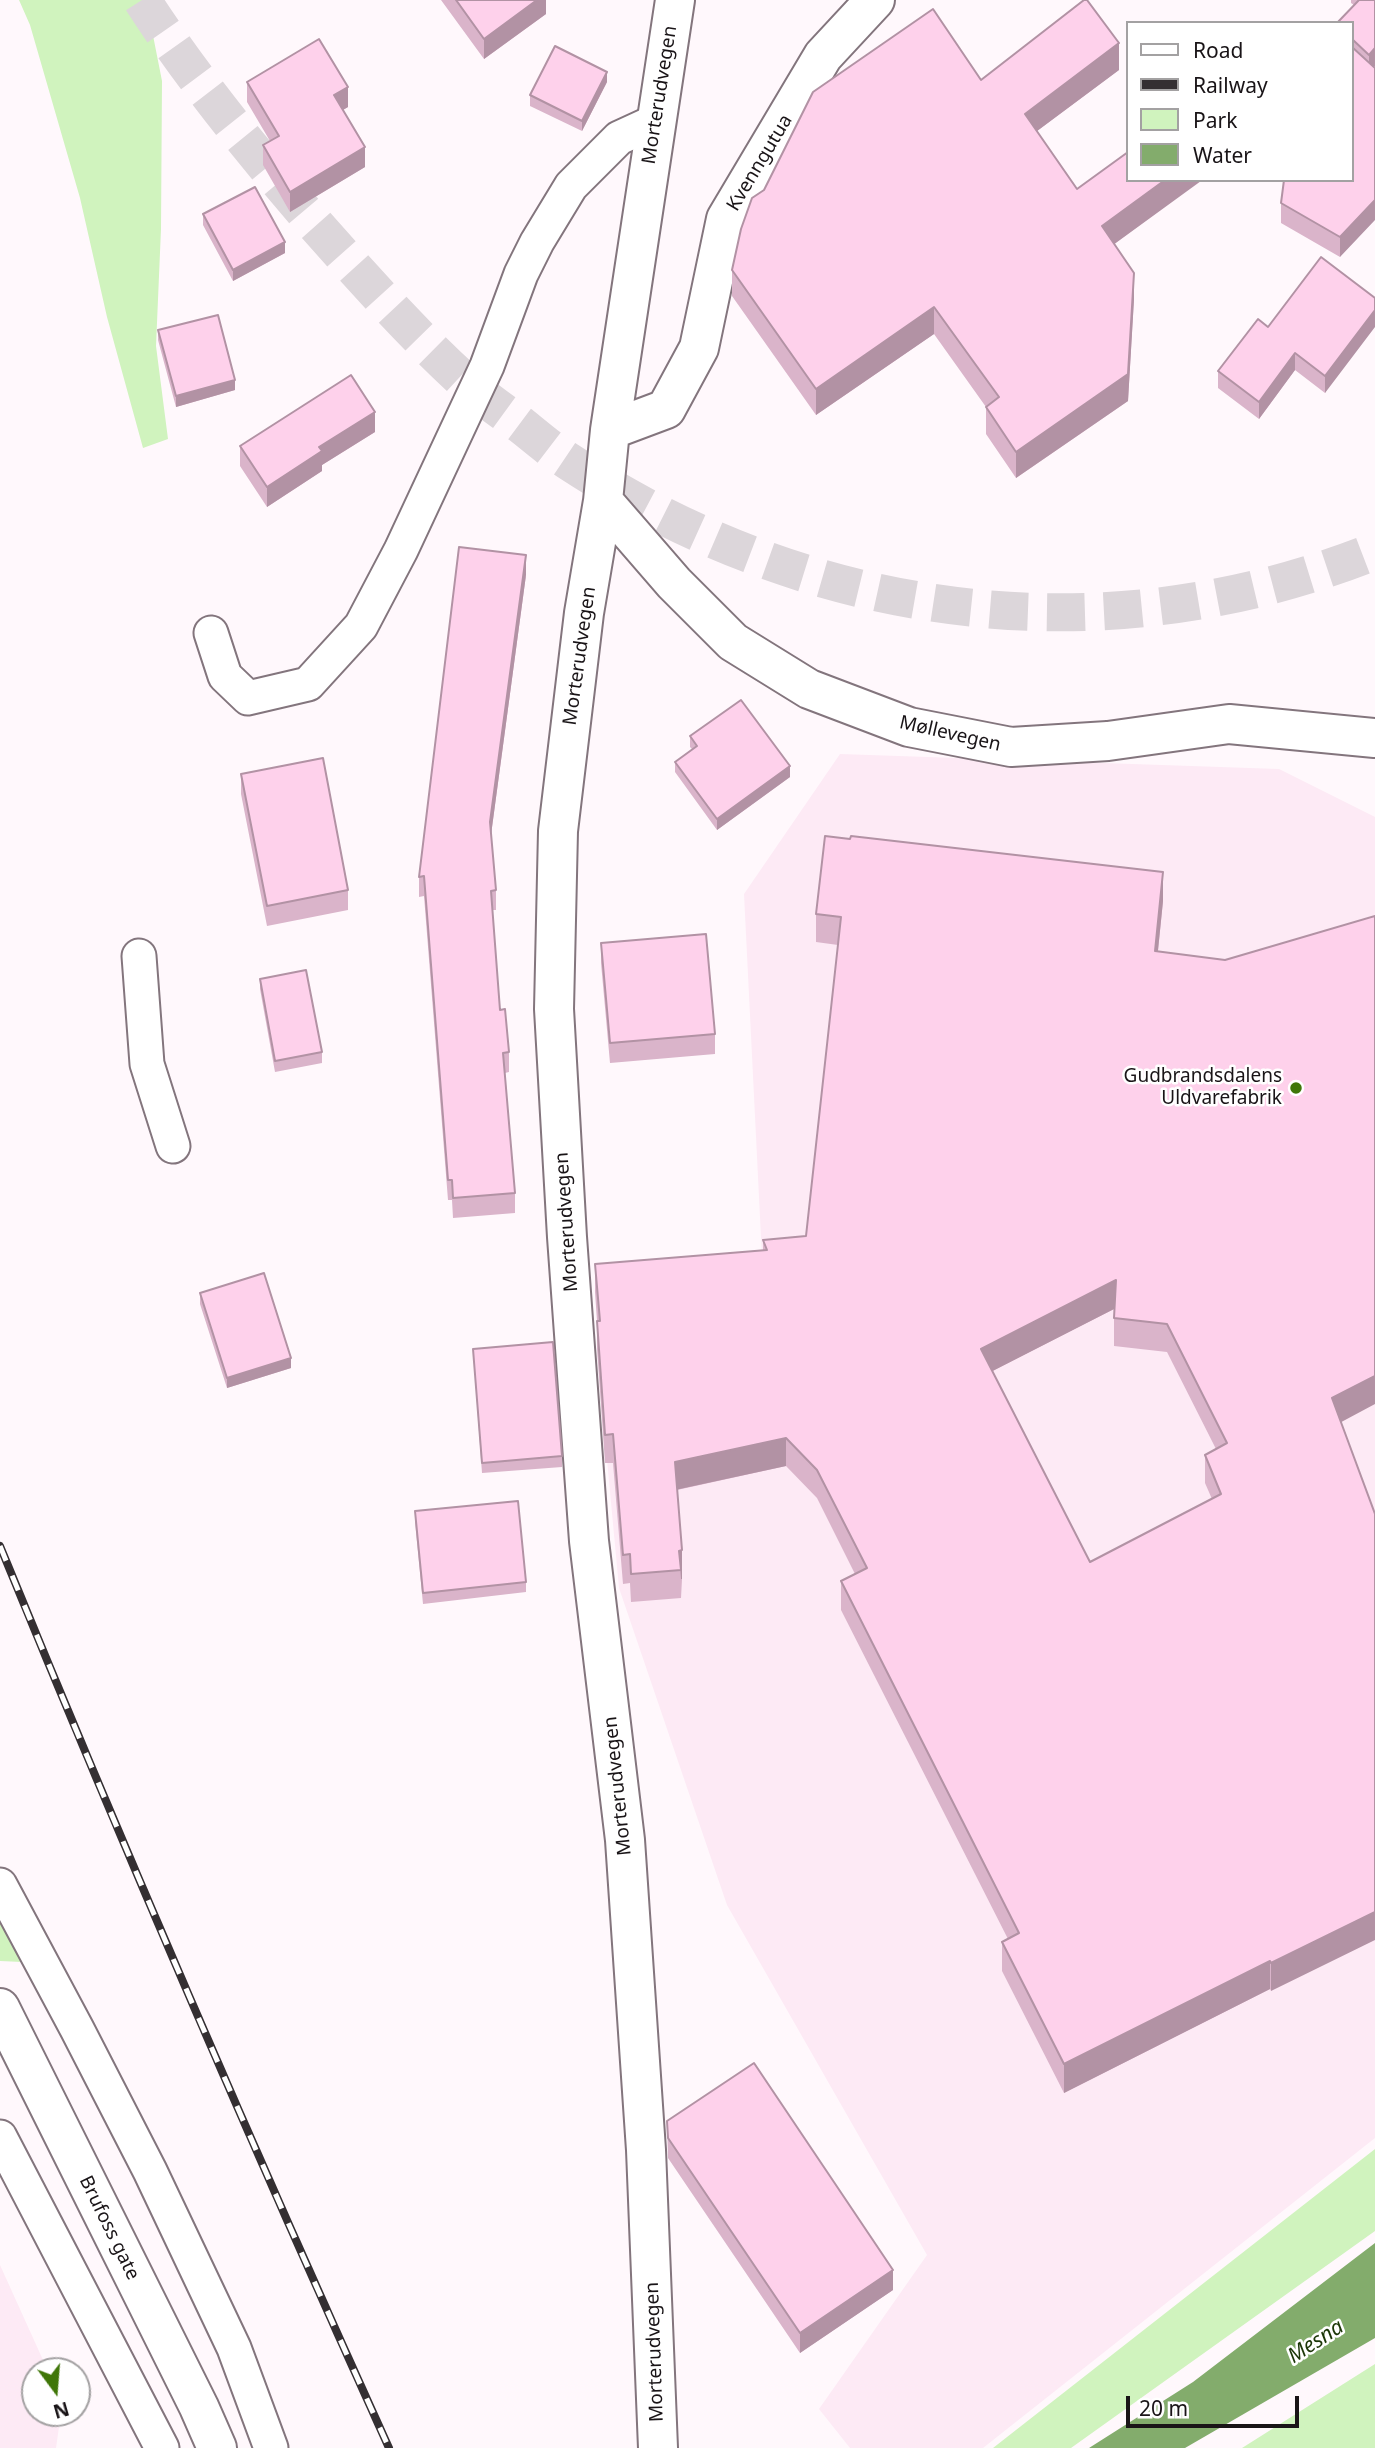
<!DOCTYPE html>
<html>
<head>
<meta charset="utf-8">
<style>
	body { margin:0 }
	#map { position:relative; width:1375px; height:2448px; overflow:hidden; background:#fff8fc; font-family:"Noto Sans",sans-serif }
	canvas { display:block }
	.legend { position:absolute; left:1126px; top:21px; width:228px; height:161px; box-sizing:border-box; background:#fff; border:2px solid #a3a1a2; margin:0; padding:9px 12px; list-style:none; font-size:21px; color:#191417 }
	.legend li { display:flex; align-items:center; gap:14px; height:35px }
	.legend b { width:35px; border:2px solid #a3a1a2 }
	.north { position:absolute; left:21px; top:2357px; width:70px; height:70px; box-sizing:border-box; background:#fff; border:2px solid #a3a1a2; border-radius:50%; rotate:164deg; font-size:19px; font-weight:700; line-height:28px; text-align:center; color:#191417 }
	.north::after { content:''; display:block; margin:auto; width:24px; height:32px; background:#3f7608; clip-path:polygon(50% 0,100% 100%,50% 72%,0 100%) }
	.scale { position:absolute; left:1126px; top:2396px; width:173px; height:32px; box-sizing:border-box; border:4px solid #191417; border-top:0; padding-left:9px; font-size:21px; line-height:24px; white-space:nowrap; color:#191417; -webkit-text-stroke:5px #fff; paint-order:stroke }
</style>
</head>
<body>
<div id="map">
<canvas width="1375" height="2448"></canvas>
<ul class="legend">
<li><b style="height:9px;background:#fff"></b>Road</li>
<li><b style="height:9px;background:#342f32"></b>Railway</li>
<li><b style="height:19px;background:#d0f3be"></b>Park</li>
<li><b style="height:19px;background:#83ac6c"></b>Water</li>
</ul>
<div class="north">N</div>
<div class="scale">20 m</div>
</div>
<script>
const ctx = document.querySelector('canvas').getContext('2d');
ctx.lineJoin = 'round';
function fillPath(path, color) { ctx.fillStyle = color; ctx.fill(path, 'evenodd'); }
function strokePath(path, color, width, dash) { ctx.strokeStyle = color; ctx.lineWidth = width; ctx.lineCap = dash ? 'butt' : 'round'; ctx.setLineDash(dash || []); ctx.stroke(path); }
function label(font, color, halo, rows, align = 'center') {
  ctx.font = font + ' "Noto Sans",sans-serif'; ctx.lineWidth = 5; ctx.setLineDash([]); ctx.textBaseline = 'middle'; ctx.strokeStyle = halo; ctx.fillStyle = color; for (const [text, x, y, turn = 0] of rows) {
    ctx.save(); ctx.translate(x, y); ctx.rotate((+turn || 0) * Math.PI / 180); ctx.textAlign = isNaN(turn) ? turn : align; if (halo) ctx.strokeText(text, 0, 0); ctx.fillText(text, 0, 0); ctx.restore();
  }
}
fillPath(new Path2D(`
	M 840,754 L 1279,769 L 1375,817 L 1375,2138 L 983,2448 L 850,2448 L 819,2409 L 927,2255 L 727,1905 L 619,1588 L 606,1449 L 768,1379 L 744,894 Z
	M 0,2265 L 48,2371 L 35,2371 L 35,2413 L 61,2413 L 56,2448 L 0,2448 Z`), '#fdeaf5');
fillPath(new Path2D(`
	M 19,0 L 146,0 L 162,81 L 161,229 L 156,346 L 168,439 L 143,448 L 107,317 L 80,198 L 30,25 Z
	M 0,1920 L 22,1962 L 0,1961 Z
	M 1375,2149 L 1375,2231 L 1071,2448 L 993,2448 Z
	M 1375,2364 L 1375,2448 L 1242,2448 Z`), '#d0f3be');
fillPath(new Path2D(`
	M 1375,2243 L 1375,2338 L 1185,2448 L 1089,2448 L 1193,2382 Z`), '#83ac6c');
strokePath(new Path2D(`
	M 142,0 C 193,79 253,152 314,223 C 362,277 409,330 462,379 C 480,396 501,410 521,425 C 536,437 551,450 568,461 C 811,620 1103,660 1375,551`), '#dcd6da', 38, [38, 19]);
const lane = new Path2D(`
	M 211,633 L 225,676 L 248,698 L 308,684 L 361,626 L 401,550 L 487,366 L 521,274 L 537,242 L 571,186 L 619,138 L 656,121
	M 139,956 L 147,1064 L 173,1146
	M 0,1885 L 77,2029 L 150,2171 L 234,2348 L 271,2448
	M 0,2137 L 162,2448`);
const street = new Path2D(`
	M 610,430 L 666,409 L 699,348 L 726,219 L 823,56 L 875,0
	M 603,501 L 674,583 L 733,642 L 809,689 L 909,727 L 1011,747 L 1108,741 L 1229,724 L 1375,738
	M 658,2448 L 646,2150 L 625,1840 L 589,1541 L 567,1237 L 554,1009 L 558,831 L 584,613 L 603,501 L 610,430 L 675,0`);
const primary = new Path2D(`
	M 0,2008 L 199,2407 L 217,2448`);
strokePath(lane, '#83757d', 37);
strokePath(street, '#83757d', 42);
strokePath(primary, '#83757d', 42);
strokePath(lane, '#fff', 33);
strokePath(street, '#fff', 38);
strokePath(primary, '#fff', 38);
const rail = new Path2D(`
	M 0,1546 C 124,1849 254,2150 389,2448`);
strokePath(rail, '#342f32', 8);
strokePath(rail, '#fff', 5, [16]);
fillPath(new Path2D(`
	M 441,0 L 546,0 L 546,14 L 484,59 Z
	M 1351,0 L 1375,0 L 1375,66 L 1374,67 L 1340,257 L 1281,223 L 1281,203 L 1352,180 L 1352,23 L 1354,5 L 1351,3 Z
	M 1119,70 L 1037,131 L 1077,189 L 1201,180 L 1114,244 L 1134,299 L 1128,401 L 1016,478 L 986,434 L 986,407 L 934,334 L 816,415 L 732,296 L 732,270 L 764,190 L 981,80 Z
	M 247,82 L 348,107 L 343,110 L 365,167 L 290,212 L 263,165 L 263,145 L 270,141 L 247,102 Z
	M 607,82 L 582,131 L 530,106 L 530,95 Z
	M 203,214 L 285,253 L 233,281 L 203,225 Z
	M 1375,298 L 1325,393 L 1295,370 L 1259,419 L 1218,388 L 1218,371 L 1268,327 Z
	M 158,330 L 235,390 L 176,407 L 158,340 Z
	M 375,432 L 322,465 L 322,471 L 267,507 L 240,466 L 240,446 Z
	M 526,575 L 491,835 L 496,890 L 496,910 L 492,910 L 500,1010 L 509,1052 L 509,1072 L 505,1073 L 515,1193 L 515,1213 L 453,1218 L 452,1200 L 448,1200 L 424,896 L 419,897 L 419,877 Z
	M 690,736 L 790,777 L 717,830 L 675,772 L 675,762 L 692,749 L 690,747 Z
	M 241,774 L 348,890 L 348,910 L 267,926 L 241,794 Z
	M 1163,901 L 1158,951 L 1341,1422 L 1271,1991 L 1270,1989 L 1064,2093 L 1002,1971 L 1002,1942 L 1008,1939 L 841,1610 L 841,1581 L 855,1574 L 817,1498 L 786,1466 L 677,1490 L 682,1579 L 681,1598 L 631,1602 L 630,1583 L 623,1584 L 613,1463 L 605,1463 L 597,1349 L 597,1321 L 595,1292 L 595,1264 L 763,1250 L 763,1240 L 806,1236 L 838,945 L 816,942 L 816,914 ZM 1114,1309 L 1114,1346 L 1167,1352 L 1216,1449 L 1205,1455 L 1205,1483 L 1212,1499 L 1090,1562 L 992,1371 Z
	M 601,943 L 715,1034 L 715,1054 L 610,1063 L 601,963 Z
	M 260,979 L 322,1052 L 322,1063 L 275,1072 L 260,989 Z
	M 200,1293 L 291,1368 L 227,1388 L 200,1304 Z
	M 473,1349 L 562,1456 L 562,1467 L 482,1473 Z
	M 415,1511 L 526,1582 L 526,1592 L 423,1604 L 415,1522 Z
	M 667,2121 L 893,2290 L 800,2353 L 668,2158 Z`), '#dab4ca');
fillPath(new Path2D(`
	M 537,0 L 546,0 L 546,14 L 484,59 L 484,39 Z
	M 1119,43 L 1119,70 L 1025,140 L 1025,114 Z
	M 1375,48 L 1375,66 L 1369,73 L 1369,55 Z
	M 607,72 L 607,82 L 582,131 L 582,121 Z
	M 348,87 L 348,107 L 334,115 L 334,95 Z
	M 365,147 L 365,167 L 290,212 L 290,192 Z
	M 1165,180 L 1201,181 L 1102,253 L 1102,226 Z
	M 1375,200 L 1375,220 L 1340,257 L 1340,237 Z
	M 285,242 L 285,253 L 233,281 L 233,270 Z
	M 1134,273 L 1134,299 L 1128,401 L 1016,478 L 1016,452 Z
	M 934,307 L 934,334 L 816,415 L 816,389 Z
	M 1375,310 L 1375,327 L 1325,393 L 1325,376 Z
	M 1295,353 L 1295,370 L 1259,419 L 1259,402 Z
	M 235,380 L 235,390 L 176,407 L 176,396 Z
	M 375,412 L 375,432 L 322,465 L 322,471 L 267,507 L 267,487 L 319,447 Z
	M 526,555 L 526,575 L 490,842 L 490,822 Z
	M 790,766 L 790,777 L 717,830 L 717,819 Z
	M 1163,872 L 1163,901 L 1155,979 L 1155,951 Z
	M 1116,1280 L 1116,1308 L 981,1377 L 981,1349 Z
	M 291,1358 L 291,1368 L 227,1388 L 227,1378 Z
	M 1375,1376 L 1375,1404 L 1332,1427 L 1332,1398 Z
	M 786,1438 L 786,1466 L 675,1490 L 675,1462 Z
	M 682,1550 L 682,1579 L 681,1579 L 679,1551 Z
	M 1375,1912 L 1375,1940 L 1271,1991 L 1271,1963 Z
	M 1270,1961 L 1270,1989 L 1064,2093 L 1064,2064 Z
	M 893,2270 L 893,2290 L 800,2353 L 800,2333 Z`), '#b292a4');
const building = new Path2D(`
	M 456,0 L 537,0 L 484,39 Z
	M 1084,0 L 1087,0 L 1119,43 L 1025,114 L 1077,189 L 1128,152 L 1128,180 L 1165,180 L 1102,226 L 1134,273 L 1128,374 L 1016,452 L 986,407 L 999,397 L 934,307 L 816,389 L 732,270 L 741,229 L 752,198 L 764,190 L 813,92 L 933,9 L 981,80 Z
	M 1359,0 L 1375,0 L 1375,48 L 1369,55 L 1352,39 L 1352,23 L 1337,23 Z
	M 319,39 L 348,87 L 334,95 L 365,147 L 290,192 L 263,145 L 279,136 L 247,82 Z
	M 555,46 L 607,72 L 582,121 L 530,95 Z
	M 1352,47 L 1375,68 L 1375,200 L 1340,237 L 1281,203 L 1284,180 L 1352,180 Z
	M 255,187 L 285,242 L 233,270 L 203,214 Z
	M 1321,257 L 1375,298 L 1375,310 L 1325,376 L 1295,353 L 1259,402 L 1218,371 L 1258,319 L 1268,327 Z
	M 218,315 L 235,380 L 176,396 L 158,330 Z
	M 351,375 L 375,412 L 319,447 L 322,451 L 267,487 L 240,446 Z
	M 459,547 L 526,555 L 490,822 L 496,890 L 491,891 L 500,1010 L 505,1009 L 509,1052 L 503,1053 L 515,1193 L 453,1198 L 452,1180 L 448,1180 L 424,876 L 419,877 Z
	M 741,700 L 790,766 L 717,819 L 675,762 L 697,746 L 690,736 Z
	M 323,758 L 348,890 L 267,906 L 241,774 Z
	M 825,836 L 850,839 L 851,836 L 1163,872 L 1155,951 L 1225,960 L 1375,916 L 1375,1376 L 1332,1398 L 1375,1514 L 1375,1912 L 1271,1963 L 1270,1961 L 1064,2064 L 1002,1942 L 1019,1933 L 841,1581 L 867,1568 L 817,1470 L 786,1438 L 675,1462 L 682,1550 L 679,1551 L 681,1570 L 631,1574 L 630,1554 L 623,1555 L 613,1434 L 605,1435 L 597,1321 L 600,1321 L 595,1264 L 767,1250 L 763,1240 L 806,1236 L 841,917 L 816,914 ZM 1116,1280 L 1114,1318 L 1167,1324 L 1227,1443 L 1205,1455 L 1221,1494 L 1090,1562 L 981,1349 Z
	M 706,934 L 715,1034 L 610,1043 L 601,943 Z
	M 306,970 L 322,1052 L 275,1061 L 260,979 Z
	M 264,1273 L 291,1358 L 227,1378 L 200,1293 Z
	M 553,1342 L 562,1456 L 482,1463 L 473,1349 Z
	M 518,1501 L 526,1582 L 423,1593 L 415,1511 Z
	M 754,2063 L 893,2270 L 800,2333 L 668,2138 L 667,2121 Z`);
fillPath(building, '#fed1eb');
strokePath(building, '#b292a4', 2);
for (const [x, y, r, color] of [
	[1296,1088,7,"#3f7608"]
]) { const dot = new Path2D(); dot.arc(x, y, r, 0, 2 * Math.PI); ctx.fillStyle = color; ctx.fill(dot); strokePath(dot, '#fff', 2.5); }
label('19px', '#191417', '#fff', [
	["Morterudvegen",660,95,-81],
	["Kvenngutua",760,163,-59],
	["Morterudvegen",580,656,-82],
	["Møllevegen",950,734,13],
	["Morterudvegen",567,1222,-94],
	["Morterudvegen",618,1786,-96],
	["Brufoss gate",109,2228,64],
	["Morterudvegen",655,2352,-92]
]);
label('19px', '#191417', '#fff', [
	["Gudbrandsdalens",1282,1077],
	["Uldvarefabrik",1282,1099]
], 'right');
label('italic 21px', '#1b3607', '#fff', [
	["Mesna",1316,2342,-33]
]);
</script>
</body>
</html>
